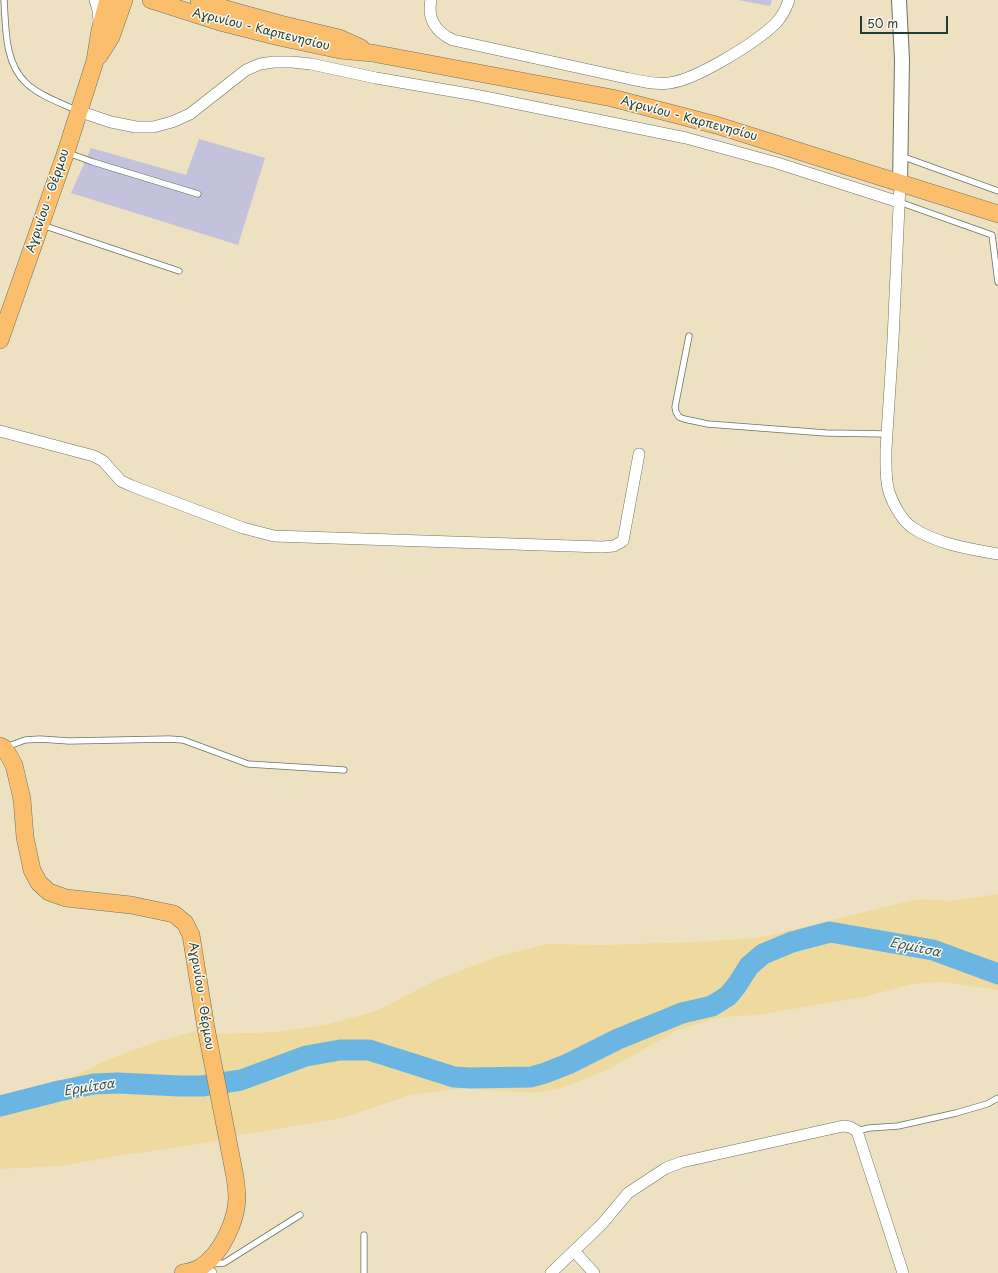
<!DOCTYPE html>
<html>
<head>
<meta charset="utf-8">
<style>
	body { margin:0 }
	#map { position:relative; width:998px; height:1273px; overflow:hidden; background:#eee1c1; font-family:"Playpen Sans",sans-serif }
	canvas { display:block }
	.scale { position:absolute; left:860px; top:16px; width:88px; height:18px; box-sizing:border-box; border:2px solid #1f3d34; border-top:0; padding-left:5px; font-size:12px; line-height:14px; white-space:nowrap; color:#1f3d34; -webkit-text-stroke:3px #fbf7ec; paint-order:stroke }
</style>
</head>
<body>
<div id="map">
<canvas width="998" height="1273"></canvas>
<div class="scale">50 m</div>
</div>
<script>
const ctx = document.querySelector('canvas').getContext('2d');
ctx.lineJoin = 'round';
function fillPath(path, color) { ctx.fillStyle = color; ctx.fill(path, 'evenodd'); }
function strokePath(path, color, width, dash) { ctx.strokeStyle = color; ctx.lineWidth = width; ctx.lineCap = dash ? 'butt' : 'round'; ctx.setLineDash(dash || []); ctx.stroke(path); }
function label(font, color, halo, rows, align = 'center') {
  ctx.font = font + ' "Playpen Sans",sans-serif'; ctx.lineWidth = 3; ctx.setLineDash([]); ctx.textBaseline = 'middle'; ctx.strokeStyle = halo; ctx.fillStyle = color; for (const [text, x, y, turn = 0] of rows) {
    ctx.save(); ctx.translate(x, y); ctx.rotate((+turn || 0) * Math.PI / 180); ctx.textAlign = isNaN(turn) ? turn : align; if (halo) ctx.strokeText(text, 0, 0); ctx.fillText(text, 0, 0); ctx.restore();
  }
}
fillPath(new Path2D(`
	M 738,0 L 772,0 L 770,6 Z
	M 199,139 L 265,158 L 238,245 L 71,193 L 91,148 L 186,175 Z`), '#c3c1dc');
fillPath(new Path2D(`
	M 998,894 L 998,990 L 943,982 L 913,984 L 863,997 L 758,1015 L 721,1017 L 678,1030 L 609,1069 L 561,1088 L 536,1093 L 463,1088 L 410,1095 L 343,1118 L 235,1136 L 215,1034 L 279,1032 L 329,1024 L 376,1011 L 434,981 L 496,957 L 547,944 L 603,945 L 695,942 L 758,938 L 918,899 L 952,901 Z
	M 200,1030 L 221,1140 L 181,1147 L 123,1155 L 61,1166 L 0,1169 L 0,1097 L 12,1096 L 67,1080 L 109,1059 L 159,1041 Z`), '#eeda9e');
strokePath(new Path2D(`
	M 0,1106 L 59,1091 L 94,1084 L 118,1083 L 180,1086 L 202,1086 L 241,1080 L 306,1056 L 340,1050 L 369,1050 L 454,1077 L 470,1078 L 531,1077 L 545,1073 L 568,1064 L 618,1039 L 682,1013 L 712,1006 L 728,996 L 737,985 L 749,966 L 763,954 L 792,942 L 830,932 L 933,950 L 998,974`), '#6bb5e3', 21);
const service = new Path2D(`
	M 4,0 C 6,27 4,62 26,83 C 40,96 61,103 78,111
	M 68,153 L 93,162 L 198,194
	M 901,156 L 998,191
	M 899,202 L 992,235 L 998,282
	M 42,225 L 179,271
	M 689,336 L 675,407 L 676,412 L 679,417 L 684,419 L 708,424 L 826,433 L 887,434
	M 6,747 L 25,740 L 40,739 L 69,741 L 169,739 L 183,740 L 248,764 L 344,770
	M 857,1131 L 869,1128 L 898,1126 L 956,1113 L 987,1104 L 998,1098
	M 211,1264 L 224,1263 L 300,1215
	M 364,1273 L 364,1235`);
const minor = new Path2D(`
	M 95,0 L 98,10 L 99,21
	M 431,0 C 427,19 436,32 453,40 L 626,78 C 639,81 655,85 669,83 C 696,80 755,43 775,24 C 782,17 786,9 789,0
	M 78,111 L 111,122 L 136,127 L 153,127 L 172,122 L 190,114 L 246,70 L 260,64 L 274,62 L 292,62 L 311,64 L 376,78 L 475,95 L 686,138 L 777,163 L 899,202
	M 900,184 L 893,340 L 886,449 C 886,463 885,479 889,492 C 893,504 902,521 913,528 C 937,544 970,549 998,554
	M 0,431 L 94,456 L 103,461 L 121,481 L 132,486 L 243,528 L 274,536 L 602,547 L 614,546 L 623,541 L 639,454
	M 574,1251 L 594,1273
	M 200,1268 L 211,1273
	M 551,1273 L 602,1224 L 628,1193 L 666,1168 L 682,1162 L 843,1126 L 850,1127 L 857,1131 L 903,1273`);
const tertiary = new Path2D(`
	M 899,0 L 902,60 L 900,184`);
const primary = new Path2D(`
	M 151,0 L 220,22 L 279,37 L 340,50 L 372,53 L 612,98 L 716,125 L 998,214
	M 199,0 L 229,10 L 280,24 L 339,38 L 361,48
	M 99,56 L 111,37 L 124,0
	M 0,340 L 66,152 L 95,61 L 100,30 L 108,0
	M 0,746 L 4,748 L 9,756 L 14,765 L 22,799 L 25,837 L 32,870 L 39,883 L 49,892 L 66,898 L 131,905 L 174,914 L 185,923 L 191,935 L 206,1028 L 235,1177 C 236,1184 237,1192 237,1199 C 236,1222 221,1254 201,1267 C 196,1270 189,1272 183,1273`);
strokePath(service, '#677665', 7);
strokePath(minor, '#677665', 12);
strokePath(tertiary, '#677665', 16);
strokePath(primary, '#677665', 18);
strokePath(service, '#fff', 5.5);
strokePath(minor, '#fff', 11);
strokePath(tertiary, '#fff', 14);
strokePath(primary, '#fabe6d', 17);
label('12px', '#1f3d34', '#fbf7ec', [
	["Αγρινίου - Καρπενησίου",261,30,14],
	["Αγρινίου - Καρπενησίου",689,119,15],
	["Αγρινίου - Θέρμου",48,201,-71],
	["Αγρινίου - Θέρμου",201,996,81]
]);
label('italic 13px', '#325b60', '#fbf7ec', [
	["Ερμίτσα",915,948,12],
	["Ερμίτσα",89,1088,-9]
]);
</script>
</body>
</html>
